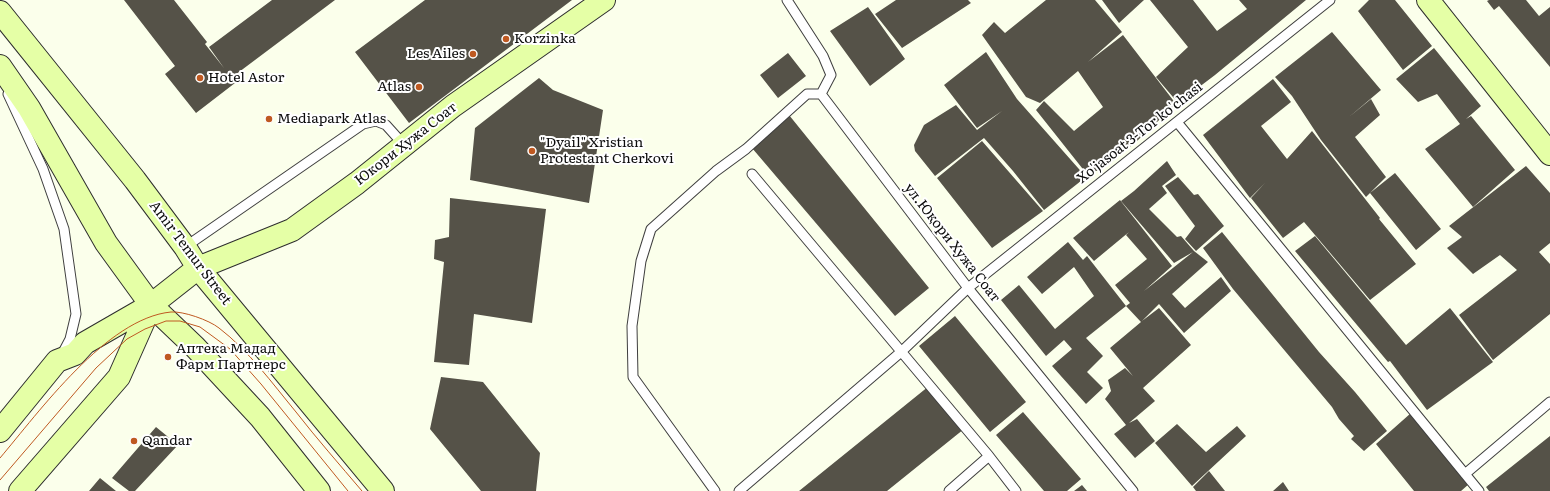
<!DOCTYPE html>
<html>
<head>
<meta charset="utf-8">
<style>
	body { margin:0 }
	canvas { display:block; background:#fbffeb }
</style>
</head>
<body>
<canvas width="1550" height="491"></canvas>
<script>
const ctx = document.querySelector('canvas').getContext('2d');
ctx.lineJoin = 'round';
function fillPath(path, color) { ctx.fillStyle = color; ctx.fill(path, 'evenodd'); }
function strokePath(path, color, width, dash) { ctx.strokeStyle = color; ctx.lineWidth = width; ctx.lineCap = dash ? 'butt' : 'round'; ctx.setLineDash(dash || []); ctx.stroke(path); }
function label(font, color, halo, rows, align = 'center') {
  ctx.font = font + ' Literata,serif'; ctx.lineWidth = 4; ctx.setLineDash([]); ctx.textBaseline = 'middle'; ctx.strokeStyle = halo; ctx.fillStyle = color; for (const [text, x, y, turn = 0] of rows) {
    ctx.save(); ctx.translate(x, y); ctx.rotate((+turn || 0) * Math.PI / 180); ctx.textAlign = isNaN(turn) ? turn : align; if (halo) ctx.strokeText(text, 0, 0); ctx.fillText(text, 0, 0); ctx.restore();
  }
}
fillPath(new Path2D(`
	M 124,0 L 174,0 L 207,42 L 205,44 L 224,68 L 209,47 L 272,0 L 335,0 L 231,78 L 235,83 L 196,113 L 165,74 L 175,66 Z
	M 425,0 L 572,0 L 409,123 L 355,52 Z
	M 896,0 L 968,0 L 971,3 L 902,48 L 875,14 Z
	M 1046,0 L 1095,0 L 1122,32 L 1088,62 L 1123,35 L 1176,104 L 1137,141 L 1101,170 L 1086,173 L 1036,110 L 1044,101 L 1074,131 L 1103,107 L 1078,71 L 1040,103 L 1026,97 L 982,35 L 994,22 L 1005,33 Z
	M 1102,0 L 1144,0 L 1119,23 Z
	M 1150,0 L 1193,0 L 1217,31 L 1247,9 L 1239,0 L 1306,0 L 1215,75 L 1178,103 L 1156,77 L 1188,47 Z
	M 1369,0 L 1395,0 L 1432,46 L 1403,70 L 1358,11 Z
	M 1489,0 L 1526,0 L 1539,16 L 1550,7 L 1550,67 L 1499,6 L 1494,10 L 1487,1 Z
	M 868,7 L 905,59 L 870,86 L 830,31 Z
	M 1332,32 L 1381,90 L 1349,117 L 1371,99 L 1380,115 L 1355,137 L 1386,177 L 1370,193 L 1395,173 L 1441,229 L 1416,250 L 1370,193 L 1366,197 L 1321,140 L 1292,96 L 1275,77 Z
	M 1434,48 L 1481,106 L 1466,119 L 1471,116 L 1515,170 L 1473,207 L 1425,149 L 1460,124 L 1437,94 L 1418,102 L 1396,79 Z
	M 986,52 L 1017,99 L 1086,177 L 1044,210 L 1013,171 L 984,138 L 935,176 L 915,151 L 914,145 L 924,125 L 956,105 L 977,130 L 1002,111 L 977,128 L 944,85 Z
	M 788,53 L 806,76 L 778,98 L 760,75 Z
	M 539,78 L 553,90 L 603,110 L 589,203 L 470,180 L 475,128 Z
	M 1273,79 L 1291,102 L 1261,126 L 1287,159 L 1312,131 L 1380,218 L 1379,219 L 1416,264 L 1370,300 L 1304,222 L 1283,238 L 1251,198 L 1265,183 L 1250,198 L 1203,135 Z
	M 789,115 L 929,288 L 895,316 L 752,148 Z
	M 982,141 L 1043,211 L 992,248 L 937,178 Z
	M 1167,161 L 1176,175 L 1162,186 L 1167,193 L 1149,209 L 1177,237 L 1181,236 L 1194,251 L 1208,262 L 1172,294 L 1185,308 L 1221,277 L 1231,291 L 1184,333 L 1159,304 L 1142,321 L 1159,308 L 1191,345 L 1143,388 L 1155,401 L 1129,423 L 1137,419 L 1155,441 L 1135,458 L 1114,434 L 1126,425 L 1105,399 L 1111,391 L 1108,380 L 1125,368 L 1133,376 L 1110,348 L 1141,322 L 1126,306 L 1130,303 L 1115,285 L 1147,259 L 1126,235 L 1129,232 L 1094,261 L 1073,238 L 1120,200 L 1172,266 L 1144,291 L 1193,252 L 1174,263 L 1121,201 L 1134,191 Z
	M 1526,166 L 1550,193 L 1550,243 L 1539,252 L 1550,264 L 1550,314 L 1493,360 L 1459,315 L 1517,270 L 1500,255 L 1473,274 L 1447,248 L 1462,237 L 1449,226 Z
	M 1178,177 L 1194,195 L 1198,194 L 1224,226 L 1196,251 L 1185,239 L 1195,226 L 1165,186 Z
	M 450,198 L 546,209 L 532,323 L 474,314 L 469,365 L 434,362 L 444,262 L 434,259 L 435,240 L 449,237 Z
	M 1222,232 L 1319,352 L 1355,392 L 1387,431 L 1364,451 L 1351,439 L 1354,436 L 1339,419 L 1332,407 L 1233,289 L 1203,248 Z
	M 1315,236 L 1406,345 L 1450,308 L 1493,362 L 1427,410 L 1390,361 L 1388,362 L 1295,251 Z
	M 1068,242 L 1083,260 L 1087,256 L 1126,306 L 1086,338 L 1103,356 L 1087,372 L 1103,388 L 1086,404 L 1052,366 L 1072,349 L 1064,340 L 1046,356 L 1001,300 L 1019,285 L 1055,329 L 1094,296 L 1074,267 L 1042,294 L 1027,277 Z
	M 955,316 L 1026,402 L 990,432 L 919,346 Z
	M 441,377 L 483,382 L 540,453 L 536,491 L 481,491 L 430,429 Z
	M 929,386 L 964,429 L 887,491 L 799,491 Z
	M 1023,412 L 1081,479 L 1067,491 L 1044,491 L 996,435 Z
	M 1411,413 L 1469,484 L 1461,491 L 1414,491 L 1376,444 Z
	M 1177,424 L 1206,452 L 1237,426 L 1246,436 L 1192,486 L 1155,443 Z
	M 156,427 L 178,445 L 135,491 L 129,491 L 112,478 Z
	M 1550,436 L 1550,491 L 1489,491 L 1486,487 Z
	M 1209,471 L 1225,491 L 1196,491 L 1193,487 Z
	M 100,478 L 116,491 L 89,491 Z
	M 1283,482 L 1289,491 L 1273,491 Z
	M 1082,485 L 1087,491 L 1074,491 Z`), '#555248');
const lane = new Path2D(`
	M 787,0 L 823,56 L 831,75 L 821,94
	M 8,94 L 43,169 L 64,229 L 76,314 L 70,339 L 61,356
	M 821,94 L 968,288 L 1133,491
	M 1177,122 L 1479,491
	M 752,174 L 989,456 L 1016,491
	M 185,247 L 363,124 L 376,121 L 386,125 L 404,145
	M 1465,474 L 1550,402
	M 715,491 L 633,377 L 632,326 L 641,261 L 651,229 L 716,171 L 746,149 L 807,94 L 821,94
	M 739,491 L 901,352 L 968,288 L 1330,0
	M 949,491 L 989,456`);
const secondary = new Path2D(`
	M 1428,0 L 1550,154
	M 0,12 L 135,180 L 185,247 L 198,268 L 383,491
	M 0,66 L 29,108 L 106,243 L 151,305 L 195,347 L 260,417 L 319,491
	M 0,431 L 57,361 L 75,354 L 85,343 L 151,305 L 198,268 L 292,230 L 357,183 L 453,106 L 604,0
	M 20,491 L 119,377 L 151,305`);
strokePath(lane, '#3f3f3f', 11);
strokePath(secondary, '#2e2e2e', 24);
strokePath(lane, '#fff', 9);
strokePath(secondary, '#e5ffa6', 22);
strokePath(new Path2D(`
	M 0,458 C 39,412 107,318 171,312 C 183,311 209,320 219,328 C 249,351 272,383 296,412 C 317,439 340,465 362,491
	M 0,480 L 96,368 L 127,339 L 145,329 L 166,321 L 180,321 L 200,327 L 230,349 L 261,384 L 348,491`), '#bf5921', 1);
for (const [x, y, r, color] of [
	[506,39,4,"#bf5921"],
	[473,54,4,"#bf5921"],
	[200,78,4,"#bf5921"],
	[419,87,4,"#bf5921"],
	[269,119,4,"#bf5921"],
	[532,151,4,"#bf5921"],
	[168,357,4,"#bf5921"],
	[134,441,4,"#bf5921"]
]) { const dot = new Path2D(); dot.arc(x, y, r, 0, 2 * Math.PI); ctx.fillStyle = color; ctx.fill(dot); strokePath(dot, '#fff', 1.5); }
label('14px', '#0c0c0c', '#fff', [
	["Korzinka",514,39],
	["Les Ailes",465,54,"right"],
	["Hotel Astor",208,78],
	["Atlas",411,87,"right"],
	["Mediapark Atlas",277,119],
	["\"Dyail\" Xristian",540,143],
	["Protestant Cherkovi",540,159],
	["Аптека Мадад",176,349],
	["Фарм Партнерс",176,365],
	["Qandar",142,441]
], 'left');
label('14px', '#0c0c0c', '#fff', [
	["Xo'jasoat 3-Tor ko'chasi",1140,133,-38],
	["Юкори Хужа Соат",406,144,-38],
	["ул.Юқори Хужа Соат",952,243,52],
	["Amir Temur Street",190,253,53]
]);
</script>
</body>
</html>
